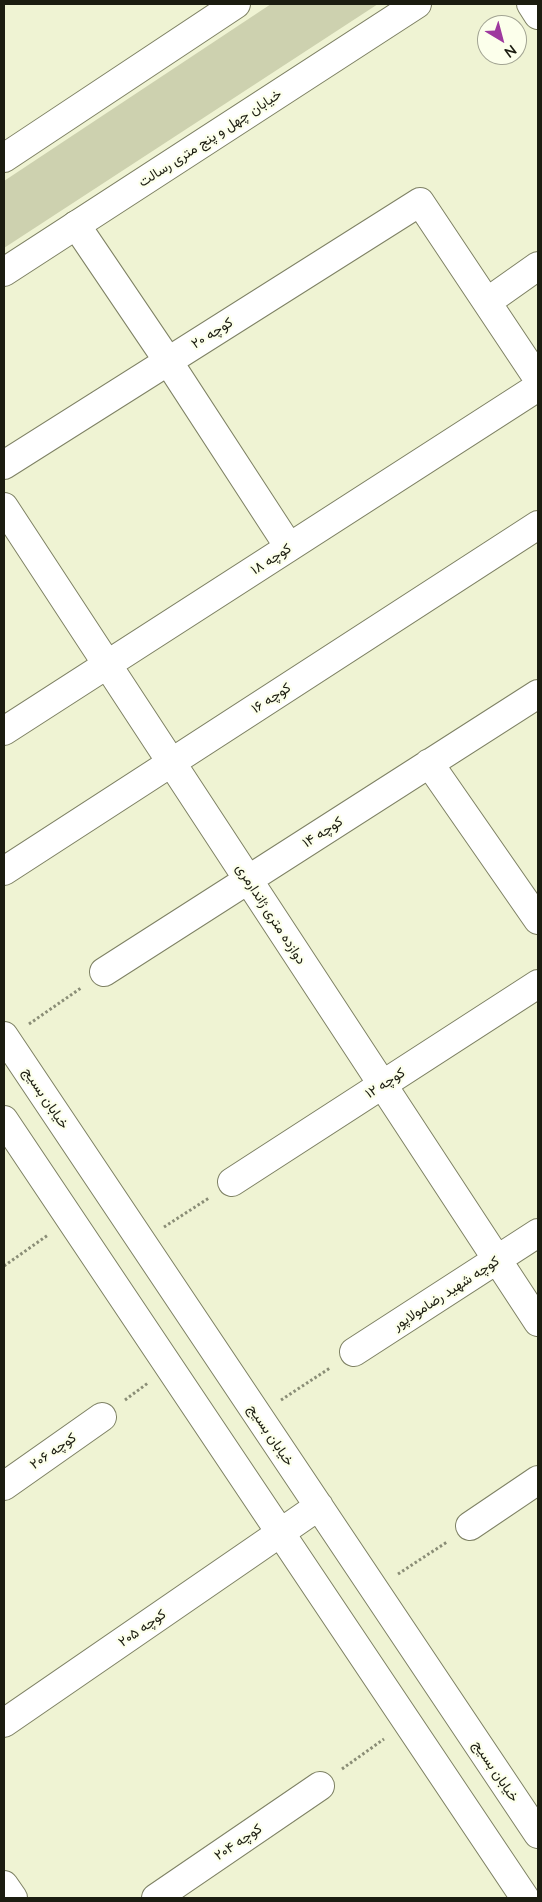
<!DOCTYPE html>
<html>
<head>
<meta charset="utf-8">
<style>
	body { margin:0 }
	#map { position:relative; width:542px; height:1902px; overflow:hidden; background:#eff3d3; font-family:Lato,sans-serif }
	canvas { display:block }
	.frame { position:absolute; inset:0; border:5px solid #1b1c10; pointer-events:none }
	.north { position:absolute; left:477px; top:15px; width:50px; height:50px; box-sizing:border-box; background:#fcffeb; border:1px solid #a2a493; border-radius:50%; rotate:143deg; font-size:14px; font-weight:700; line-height:20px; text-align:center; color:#1b1c10 }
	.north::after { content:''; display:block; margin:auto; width:18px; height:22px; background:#9e399e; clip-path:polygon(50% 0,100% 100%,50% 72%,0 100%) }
</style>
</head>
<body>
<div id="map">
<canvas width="542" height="1902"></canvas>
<div class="frame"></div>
<div class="north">N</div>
</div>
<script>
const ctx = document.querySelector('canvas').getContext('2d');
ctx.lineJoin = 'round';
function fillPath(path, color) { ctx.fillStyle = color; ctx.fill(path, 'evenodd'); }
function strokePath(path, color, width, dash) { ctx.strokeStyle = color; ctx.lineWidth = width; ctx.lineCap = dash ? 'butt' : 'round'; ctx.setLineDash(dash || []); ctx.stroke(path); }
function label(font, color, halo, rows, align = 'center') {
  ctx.font = font + ' Lato,Vazirmatn,sans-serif'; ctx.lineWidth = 4.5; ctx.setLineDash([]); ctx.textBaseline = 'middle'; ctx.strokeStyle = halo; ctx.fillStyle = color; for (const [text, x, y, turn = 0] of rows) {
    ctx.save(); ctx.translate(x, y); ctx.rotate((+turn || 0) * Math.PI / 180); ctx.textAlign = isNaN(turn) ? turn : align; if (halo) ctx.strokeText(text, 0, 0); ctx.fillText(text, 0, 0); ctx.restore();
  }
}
fillPath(new Path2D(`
	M 271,4 L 378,4 L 4,248 L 4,181 Z`), '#cdd1af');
const minor = new Path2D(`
	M 531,4 L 538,15
	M 76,225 L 168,361 L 289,547
	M 487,302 L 538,266
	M 4,465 L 420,202 L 538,379
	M 4,507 L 538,1322
	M 4,731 L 538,387
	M 429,763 L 538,920
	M 4,871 L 538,525
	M 104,972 L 538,694
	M 232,1182 L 538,984
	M 354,1352 L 538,1233
	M 4,1486 L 102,1417
	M 470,1526 L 538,1480
	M 4,1723 L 280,1533
	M 4,1885 L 13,1898
	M 156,1898 L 320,1786`);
const secondary = new Path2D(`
	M 4,158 L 236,4
	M 4,272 L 417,4
	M 4,1036 L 538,1834
	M 4,1120 L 525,1898
	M 280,1533 L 319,1506`);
strokePath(minor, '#7e8164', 30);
strokePath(secondary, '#7e8164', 30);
strokePath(new Path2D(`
	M 29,1024 L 81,988
	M 164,1227 L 209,1198
	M 4,1266 L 48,1235
	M 125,1400 L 148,1383
	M 281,1400 L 330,1368
	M 398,1574 L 447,1542
	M 342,1769 L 384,1739`), '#8a8d76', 3, [2.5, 2.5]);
strokePath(minor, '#fff', 28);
strokePath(secondary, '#fff', 28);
label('14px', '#1b1c10', '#fcffeb', [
	["خیابان چهل و پنج متری رسالت",210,138,-33],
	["۲۰ کوچه",212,333,-32],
	["۱۸ کوچه",271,559,-33],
	["۱۶ کوچه",271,698,-33],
	["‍‍ ۱۴ کوچه",321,833,-33],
	["دوازده متری ژاندارمری",271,914,57],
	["۱۲ کوچه",385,1083,-33],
	["خیابان بسیج",46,1098,56],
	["کوچه شهید رضامولاپور",446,1293,-33],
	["خیابان بسیج",271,1435,56],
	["۲۰۶ کوچه",53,1451,-35],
	["۲۰۵ کوچه",142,1628,-35],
	["خیابان بسیج",496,1771,56],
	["۲۰۴ کوچه",238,1842,-34]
]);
</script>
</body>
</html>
